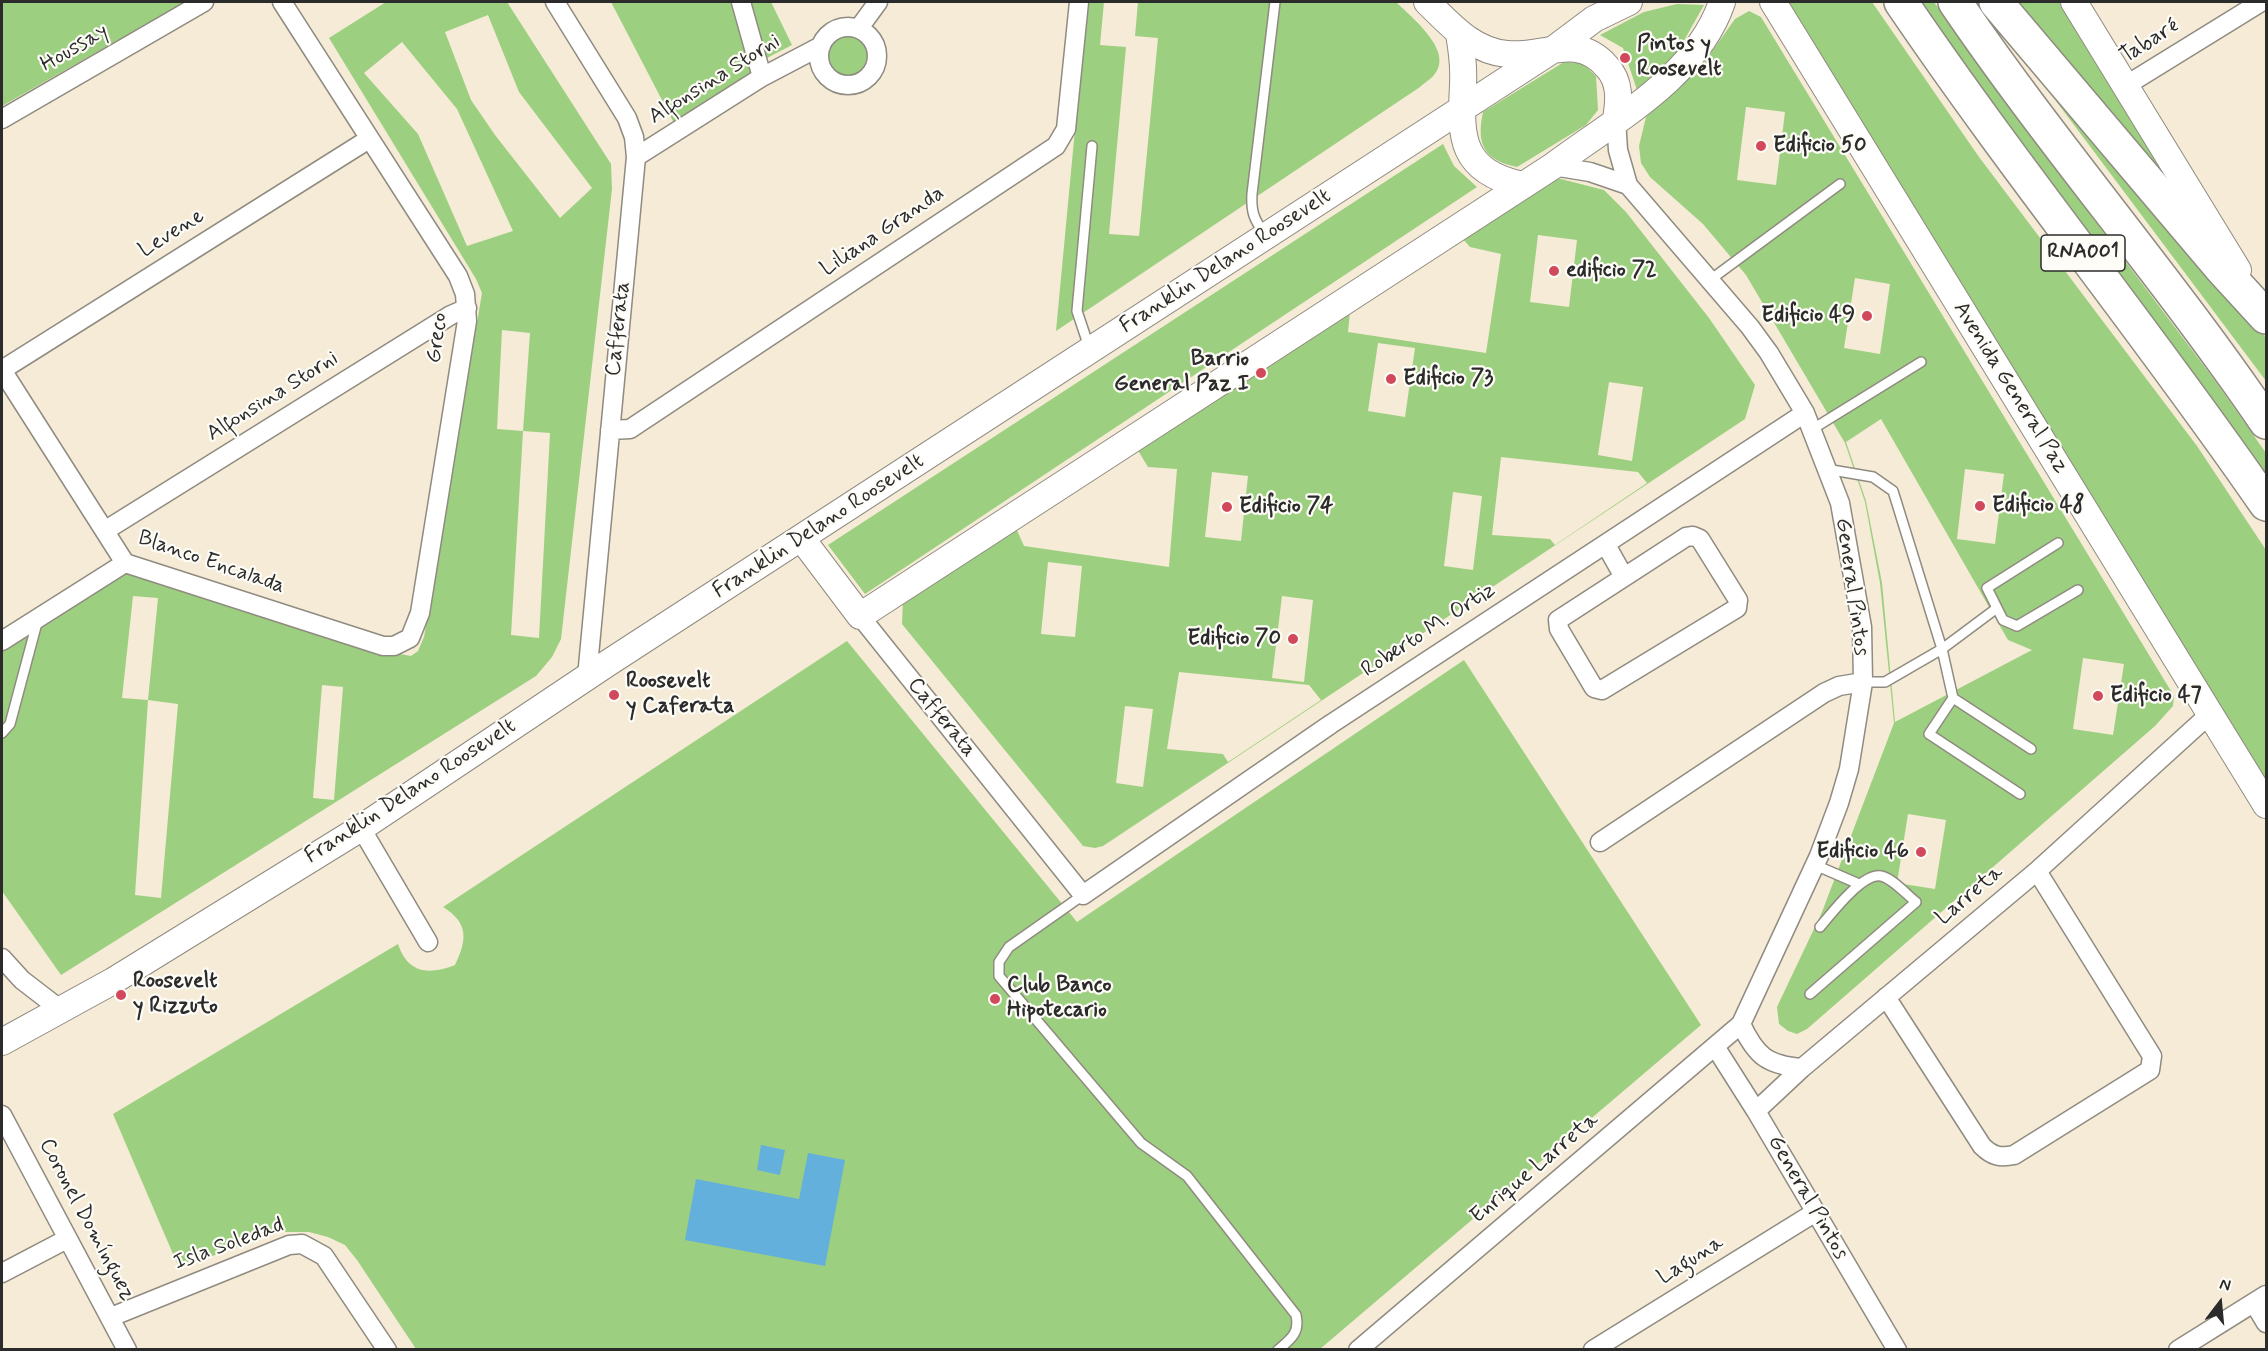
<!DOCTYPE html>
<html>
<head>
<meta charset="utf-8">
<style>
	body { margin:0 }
	#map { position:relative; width:2268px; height:1351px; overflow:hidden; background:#f5ebd6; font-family:Mynerve,sans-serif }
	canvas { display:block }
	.frame { position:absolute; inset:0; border:3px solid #2b2b2b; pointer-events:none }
	.north { position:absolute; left:2190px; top:1273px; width:60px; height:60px; -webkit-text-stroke:4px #fdfcf7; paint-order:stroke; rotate:16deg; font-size:16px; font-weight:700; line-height:24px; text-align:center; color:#2b2b2b }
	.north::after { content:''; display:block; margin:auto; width:21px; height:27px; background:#2b2b2b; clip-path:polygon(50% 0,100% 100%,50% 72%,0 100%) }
</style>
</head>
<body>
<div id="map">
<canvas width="2268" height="1351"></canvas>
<div class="frame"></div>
<div class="north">N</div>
</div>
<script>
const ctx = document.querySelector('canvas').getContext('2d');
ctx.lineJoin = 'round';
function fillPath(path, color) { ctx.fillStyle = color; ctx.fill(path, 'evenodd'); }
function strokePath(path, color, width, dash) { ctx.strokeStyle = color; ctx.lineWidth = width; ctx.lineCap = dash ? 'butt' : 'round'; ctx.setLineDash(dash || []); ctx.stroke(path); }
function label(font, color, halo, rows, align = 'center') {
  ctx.font = font + ' Mynerve,sans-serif'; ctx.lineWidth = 4.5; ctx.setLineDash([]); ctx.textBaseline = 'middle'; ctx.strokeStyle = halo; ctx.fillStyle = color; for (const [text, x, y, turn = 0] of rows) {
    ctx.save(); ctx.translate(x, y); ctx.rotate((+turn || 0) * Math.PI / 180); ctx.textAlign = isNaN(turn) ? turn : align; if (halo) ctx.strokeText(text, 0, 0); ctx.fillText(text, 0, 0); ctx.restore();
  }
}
fillPath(new Path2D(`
	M 2,2 L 185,2 L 2,106 Z
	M 386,2 L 507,2 L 611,164 L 612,189 L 561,639 L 552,657 L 536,676 L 61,975 L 2,891 L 2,645 L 125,569 L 389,652 L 411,656 L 418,651 L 424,637 L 482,293 L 476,279 L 329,38 ZM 488,15 L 519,92 L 592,188 L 560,218 L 495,135 L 471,100 L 445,32 ZM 402,42 L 457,109 L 513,231 L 467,246 L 418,134 L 364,73 ZM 502,330 L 530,333 L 523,431 L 497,429 ZM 523,431 L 550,433 L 539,638 L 511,635 ZM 133,596 L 158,598 L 148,700 L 122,698 ZM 322,685 L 343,687 L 334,800 L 313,798 ZM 148,700 L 178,704 L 161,898 L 135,895 Z
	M 611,2 L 739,2 L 755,71 L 676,127 Z
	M 745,2 L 771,2 L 792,45 L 765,59 Z
	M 1087,2 L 1104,2 L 1100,45 L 1126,47 L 1109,234 L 1139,236 L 1158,38 L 1135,36 L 1138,2 L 1396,2 C 1411,17 1455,51 1434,75 C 1431,79 1424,83 1420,87 L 1056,331 Z
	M 1787,2 L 1872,2 L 1979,157 L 2197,446 L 2266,550 L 2266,782 Z
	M 1919,2 L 1934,2 L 1992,84 L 2213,378 L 2266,453 L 2266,475 C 2153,315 2032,162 1919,2 Z
	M 2011,2 L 2061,2 L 2188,209 Z
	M 1677,4 L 1704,5 L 1677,53 L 1637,90 L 1623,48 L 1600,35 L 1644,12 Z
	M 1749,11 L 1761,17 L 2174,696 L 2173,706 L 2155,726 L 1807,1029 L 1797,1034 L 1788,1031 L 1779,1024 L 1777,1007 L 1822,912 L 1894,723 L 1880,583 L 1865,502 L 1845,443 L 1746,275 L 1703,224 L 1650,177 L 1641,163 L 1639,146 L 1646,117 L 1701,67 L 1735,19 ZM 1746,107 L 1785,112 L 1776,185 L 1737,180 ZM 1855,278 L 1890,284 L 1880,354 L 1844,348 ZM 1881,419 L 2008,640 L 2032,650 L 1895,722 L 1882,583 L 1866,501 L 1846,442 ZM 1965,469 L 2004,474 L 1995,544 L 1957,539 ZM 2083,658 L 2124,664 L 2113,735 L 2073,729 ZM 1908,814 L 1946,820 L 1935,889 L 1897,883 Z
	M824 56a24 24 0 1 1 48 0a24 24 0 1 1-48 0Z
	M 1564,62 L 1582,63 L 1596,76 L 1598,110 L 1586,125 L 1517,167 C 1484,160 1476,145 1483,112 Z
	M 2032,69 L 2262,331 L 2266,339 L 2266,381 Z
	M 1443,144 L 1454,166 L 1477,187 L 865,594 L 828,545 Z
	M 1553,177 L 1604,190 L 1626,212 L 1709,318 L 1755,385 L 1745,419 L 1103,846 L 1095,848 L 1083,846 L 902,624 L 903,599 ZM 1538,235 L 1577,240 L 1569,307 L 1530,302 ZM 1462,238 L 1470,247 L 1501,254 L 1486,353 L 1348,332 L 1350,311 ZM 1378,343 L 1415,348 L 1405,417 L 1368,411 ZM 1609,382 L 1643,387 L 1632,461 L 1598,455 ZM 1137,449 L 1148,467 L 1177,469 L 1169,567 L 1024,546 L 1016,528 ZM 1501,457 L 1638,472 L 1647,483 L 1555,545 L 1550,539 L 1492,535 ZM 1212,472 L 1248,476 L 1241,541 L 1205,537 ZM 1453,492 L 1482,496 L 1473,570 L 1444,566 ZM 1048,562 L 1082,566 L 1075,637 L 1041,634 ZM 1282,596 L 1313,600 L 1304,682 L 1272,678 ZM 1179,672 L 1309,685 L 1321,700 L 1228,762 L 1223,754 L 1167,749 ZM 1125,706 L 1153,709 L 1143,787 L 1116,783 Z
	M 847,641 L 1077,922 L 1464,660 L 1701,1025 L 1320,1349 L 416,1349 L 357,1260 L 345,1245 L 328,1237 L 309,1232 L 279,1232 L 179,1268 L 113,1114 L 398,944 C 408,974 429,975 455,965 C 467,940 469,923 443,907 Z`), '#9ccf7f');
fillPath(new Path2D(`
	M 761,1145 L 785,1150 L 780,1175 L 757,1170 Z
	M 808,1153 L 845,1160 L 825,1266 L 685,1240 L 696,1179 L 799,1199 Z`), '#64b0dd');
const lane = new Path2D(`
	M 1265,234 C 1254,220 1251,212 1252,194 L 1275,2
	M 1710,280 L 1840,184
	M 1089,347 L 1077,311 L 1092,146
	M 1811,430 L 1921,362
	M 1826,469 L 1873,477 L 1893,491 L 1942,649 L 1885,682 L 1863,682
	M 2058,543 L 1987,588 L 2003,620 L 2017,626 L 2078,590
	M 1997,608 L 1942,649 L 1953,698 L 2031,749
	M 1953,698 L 1929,734 L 2020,794
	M 2,733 L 10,724 L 38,619
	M 1815,865 L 1859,884
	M 1083,895 L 1009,947 L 999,962 L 999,976 L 1141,1143 L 1187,1176 L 1296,1315 C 1300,1333 1291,1339 1278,1350
	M 1810,994 L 1916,902 C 1906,894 1892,878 1881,876 C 1862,873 1832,913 1820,927`);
const street = new Path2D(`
	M 555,2 L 627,118 L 634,137 L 636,157 L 587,677
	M 741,2 L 762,77
	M819 56a29 29 0 1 1 58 0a29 29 0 1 1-58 0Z
	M 859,28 L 878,2
	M 2125,86 L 2261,2
	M 2,119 L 204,2
	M 636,157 L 762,77 L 821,46
	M 1553,166 L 1590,172 L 1628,185
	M 2,370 L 125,563 L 383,646 L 394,646 L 410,638 L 420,613 L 467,321 L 465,294 L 458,276 L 282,2
	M 2,370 L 369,139
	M 610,430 L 630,429 L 1056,146 L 1066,129 L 1079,2
	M 106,530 L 451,315 L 467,308
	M 1693,536 L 1700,539 L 1738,600 L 1737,608 L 1602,690 L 1594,688 L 1559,629 L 1558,620 L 1686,537 Z
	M 1606,545 L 1624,577
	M 860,616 L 1083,895 L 1331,724 L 1805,413
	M 2,641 L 125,563
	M 361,828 L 428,942
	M 1600,842 L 1824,693 L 1839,686 L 1863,682
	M 2,958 L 22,980 L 61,1010
	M 1886,997 L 1982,1146 C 1992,1156 2000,1158 2014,1155 L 2150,1070 L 2152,1056 L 2037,871
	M 1741,1024 C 1756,1056 1767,1065 1802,1068
	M 1716,1048 L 1756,1111 L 1897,1350
	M 1756,1111 L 1802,1068 L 2037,871 L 2211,713
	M 2,1115 L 127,1350
	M 2,1273 L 67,1239
	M 2254,1303 L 2266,1323
	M 111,1317 L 289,1245 L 302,1244 L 324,1256 L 387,1350
	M 1358,1350 L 1741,1024 L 1819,856 L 1839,803 L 1849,769 L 1863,682 L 1862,627 L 1840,503 L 1805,413 L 1769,353 L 1750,327 L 1628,185 L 1618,150 L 1616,119
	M 1593,1350 L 1814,1213
	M 2178,1350 L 2266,1295`);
const secondary = new Path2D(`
	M 1427,2 C 1450,24 1472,51 1507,54 C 1544,58 1577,32 1607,67 C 1621,82 1619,101 1616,119
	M 1773,2 L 2266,805
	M 2074,2 L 2238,270
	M 1459,34 C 1462,51 1464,68 1463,85 C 1460,139 1461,171 1522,185
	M 802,539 L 860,616 L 1553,166 C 1613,121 1697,77 1722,2
	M 2,1042 L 113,981 L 361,828 L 608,663 L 1554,49 L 1594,19 L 1629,2`);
const highway = new Path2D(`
	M 1901,2 C 2017,173 2149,334 2266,504
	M 1955,2 C 2053,146 2168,278 2266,422
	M 1996,2 L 2222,269 L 2266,317`);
strokePath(lane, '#908b80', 12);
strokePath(street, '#908b80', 21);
strokePath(secondary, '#908b80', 28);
strokePath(highway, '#908b80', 36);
strokePath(lane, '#fff', 9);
strokePath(street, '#fff', 18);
strokePath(secondary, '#fff', 26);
strokePath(highway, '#fff', 33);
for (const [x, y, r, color] of [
	[1625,58,6,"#d1495b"],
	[1761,146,6,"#d1495b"],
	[1554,271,6,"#d1495b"],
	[1867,316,6,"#d1495b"],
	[1261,373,6,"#d1495b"],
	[1391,379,6,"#d1495b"],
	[1980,506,6,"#d1495b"],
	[1227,507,6,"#d1495b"],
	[1293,639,6,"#d1495b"],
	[614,695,6,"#d1495b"],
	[2098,696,6,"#d1495b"],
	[1921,852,6,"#d1495b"],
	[121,995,6,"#d1495b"],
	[995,999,6,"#d1495b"]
]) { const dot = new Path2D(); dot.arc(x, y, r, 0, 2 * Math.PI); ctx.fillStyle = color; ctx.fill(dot); strokePath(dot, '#fdfcf7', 2); }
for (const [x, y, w] of [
	[2083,253,84]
]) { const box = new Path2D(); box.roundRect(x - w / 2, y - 18, w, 36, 4.5); ctx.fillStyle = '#fdfcf7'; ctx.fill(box); strokePath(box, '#2b2b2b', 1.5); }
label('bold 21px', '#2b2b2b', null, [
	["RNA001",2083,253]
]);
label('22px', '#2b2b2b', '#fdfcf7', [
	["Tabaré",2150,42,-32],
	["Houssay",75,49,-30],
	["Alfonsina Storni",715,80,-32],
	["Liliana Granda",883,232,-34],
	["Levene",172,234,-32],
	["Franklin Delano Roosevelt",1226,262,-33],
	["Cafferata",619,329,-84],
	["Greco",438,338,-83],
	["Avenida General Paz",2010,388,58],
	["Alfonsina Storni",273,397,-32],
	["Franklin Delano Roosevelt",819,527,-33],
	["Blanco Encalada",211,563,19],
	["General Pintos",1851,587,82],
	["Roberto M. Ortiz",1429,631,-33],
	["Cafferata",941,718,51],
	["Franklin Delano Roosevelt",411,792,-33],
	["Larreta",1970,896,-40],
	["Enrique Larreta",1535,1169,-40],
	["General Pintos",1807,1198,60],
	["Coronel Domínguez",86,1220,62],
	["Isla Soledad",229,1245,-20],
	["Laguna",1691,1261,-32]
]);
label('bold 22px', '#2b2b2b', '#fdfcf7', [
	["Pintos y",1637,45],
	["Roosevelt",1637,70],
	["Edificio 50",1773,146],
	["edificio 72",1566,271],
	["Edificio 49",1855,316,"right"],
	["Barrio",1249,360,"right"],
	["General Paz I",1249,385,"right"],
	["Edificio 73",1403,379],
	["Edificio 48",1992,506],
	["Edificio 74",1239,507],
	["Edificio 70",1281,639,"right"],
	["Roosevelt",626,682],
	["y Caferata",626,707],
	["Edificio 47",2110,696],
	["Edificio 46",1909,852,"right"],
	["Roosevelt",133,982],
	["y Rizzuto",133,1007],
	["Club Banco",1007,986],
	["Hipotecario",1007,1011]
], 'left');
</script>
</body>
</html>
